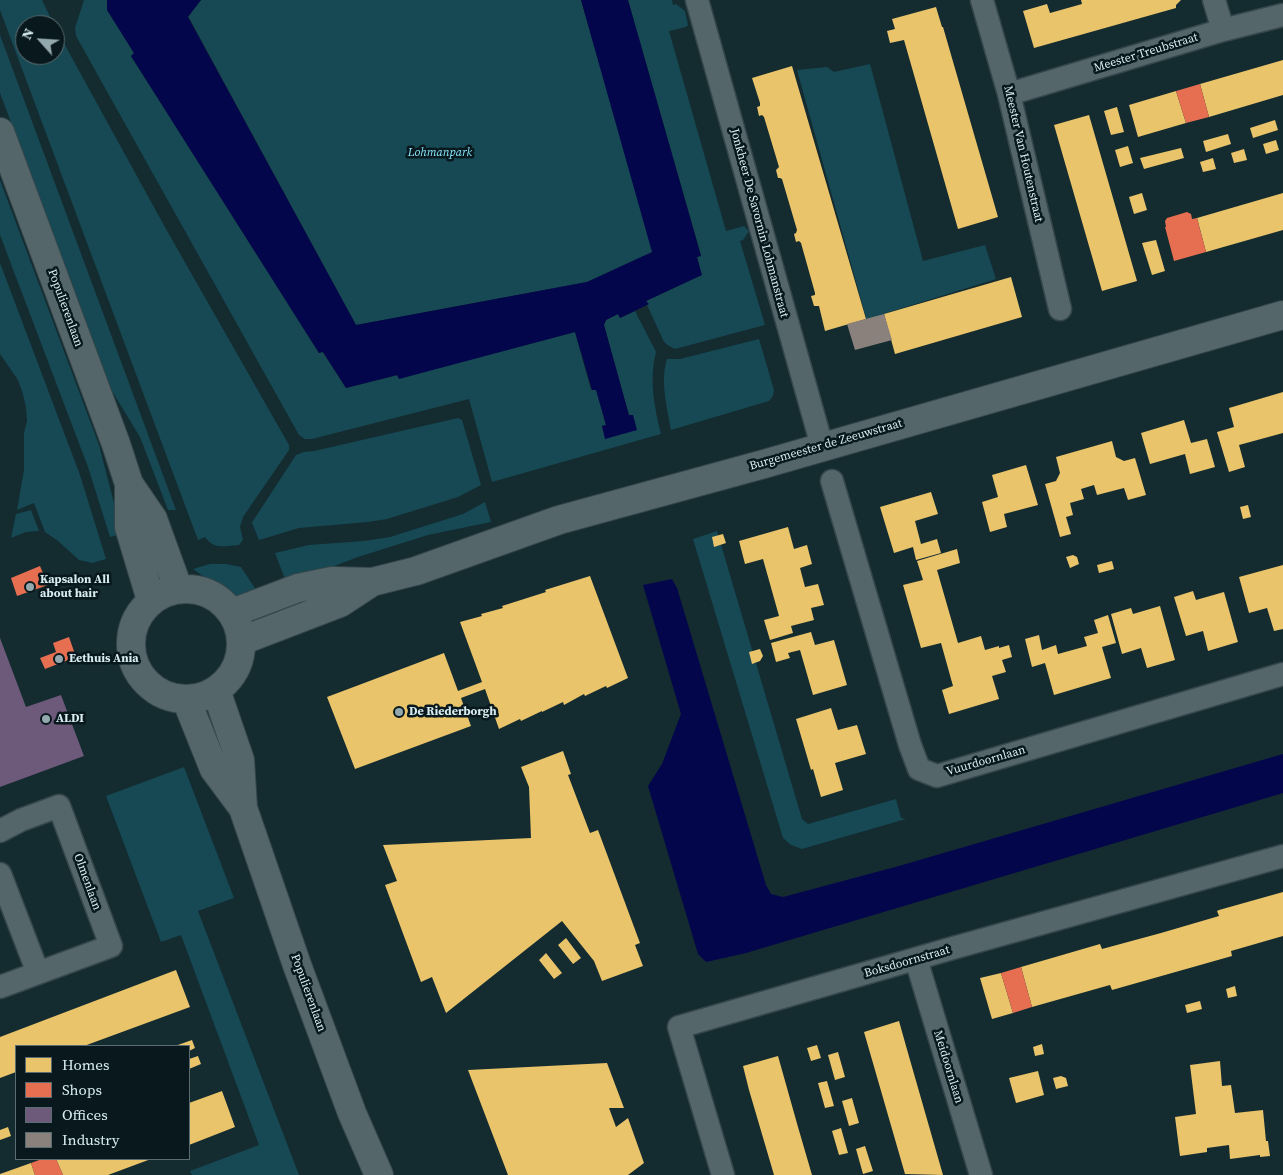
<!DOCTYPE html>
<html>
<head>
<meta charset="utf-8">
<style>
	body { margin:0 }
	#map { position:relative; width:1283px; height:1175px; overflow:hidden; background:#142b30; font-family:"Source Serif 4",serif }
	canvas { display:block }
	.legend { position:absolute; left:15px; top:1045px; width:175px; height:115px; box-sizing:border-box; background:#08181c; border:1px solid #5b6d72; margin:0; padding:6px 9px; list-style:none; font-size:15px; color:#d8edf2 }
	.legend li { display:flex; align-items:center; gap:10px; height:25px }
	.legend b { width:25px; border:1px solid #5b6d72 }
	.north { position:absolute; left:15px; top:15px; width:50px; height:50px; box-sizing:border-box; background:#08181c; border:1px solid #5b6d72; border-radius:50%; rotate:296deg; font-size:14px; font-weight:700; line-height:20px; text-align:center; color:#d8edf2 }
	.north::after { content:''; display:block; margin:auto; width:18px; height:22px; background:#93a9ae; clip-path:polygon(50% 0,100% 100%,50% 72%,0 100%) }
</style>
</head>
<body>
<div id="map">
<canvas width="1283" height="1175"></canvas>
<ul class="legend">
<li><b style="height:14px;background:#e9c46a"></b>Homes</li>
<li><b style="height:14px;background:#e76f51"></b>Shops</li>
<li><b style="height:14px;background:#6d597a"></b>Offices</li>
<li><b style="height:14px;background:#8a817c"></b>Industry</li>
</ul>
<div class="north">N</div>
</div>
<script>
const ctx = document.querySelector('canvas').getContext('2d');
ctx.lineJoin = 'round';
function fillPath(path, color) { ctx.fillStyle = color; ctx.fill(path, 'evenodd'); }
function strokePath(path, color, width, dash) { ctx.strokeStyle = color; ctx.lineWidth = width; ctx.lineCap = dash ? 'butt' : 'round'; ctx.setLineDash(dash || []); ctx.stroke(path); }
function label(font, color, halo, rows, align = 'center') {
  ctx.font = font + ' "Source Serif 4",serif'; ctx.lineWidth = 5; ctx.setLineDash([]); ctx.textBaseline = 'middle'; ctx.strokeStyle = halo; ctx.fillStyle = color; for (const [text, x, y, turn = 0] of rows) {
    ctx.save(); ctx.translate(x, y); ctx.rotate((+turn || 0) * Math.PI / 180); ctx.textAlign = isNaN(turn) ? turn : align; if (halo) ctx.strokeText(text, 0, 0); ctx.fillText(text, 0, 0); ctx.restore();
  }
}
fillPath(new Path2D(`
	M 0,0 L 42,0 L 54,25 L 25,25 L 25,55 L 55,55 L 55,27 L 166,229 L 289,445 L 289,450 L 243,517 L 240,527 L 243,540 L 239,545 C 225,546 214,550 205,537 L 198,540 L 0,10 Z
	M 84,0 L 107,0 L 107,10 L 134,53 L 131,56 L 319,353 L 322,351 L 346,388 L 398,375 L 399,378 L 575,332 L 591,390 L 596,389 L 606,425 L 602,426 L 606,439 L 632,415 L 629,416 L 604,325 L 606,320 L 618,314 L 620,318 L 635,311 L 656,352 C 649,379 654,407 661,434 L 492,482 L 469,399 L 312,439 L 305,439 L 299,435 L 76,36 L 75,28 Z
	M 201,0 L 581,0 L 653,252 L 587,282 L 356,325 L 188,16 Z
	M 628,0 L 672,0 L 673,5 L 676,4 L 685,11 L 688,25 L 686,27 L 669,31 L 726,231 L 744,226 L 749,231 L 743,240 L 740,241 L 765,325 L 675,349 L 669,346 L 664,342 L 647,305 L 648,304 L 646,301 L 701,275 L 697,257 L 701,255 Z
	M 0,35 L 176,510 L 168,510 L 140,437 L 112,391 L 0,93 Z
	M 870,64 L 923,261 L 985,245 L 996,279 L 883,314 L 868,325 L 797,70 L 827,67 L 834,72 Z
	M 0,180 L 99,445 L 122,534 L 110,537 L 88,467 L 0,235 Z
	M 0,263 L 80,475 L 106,559 L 92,563 L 79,560 L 58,541 L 45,532 L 34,503 L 17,510 L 24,470 L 24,433 L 27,421 L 26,408 L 23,394 L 18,380 L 0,354 Z
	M 759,339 L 774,390 L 773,396 L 769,401 L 671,430 C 667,407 660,381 667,359 L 680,359 Z
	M 458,418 L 462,420 L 481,485 L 458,497 L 387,519 L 368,522 L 299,528 L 259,540 L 252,523 L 251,524 L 296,455 L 304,452 L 314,451 Z
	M 485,502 L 491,522 L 428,535 L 358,557 L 287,584 L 275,553 L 309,545 L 364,541 L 390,537 L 463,514 Z
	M 31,510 L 39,531 L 26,532 L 11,538 L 16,514 Z
	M 717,531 L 802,819 L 808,824 L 896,799 L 901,818 L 906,819 L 802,849 L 791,845 L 783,838 L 693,539 Z
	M 210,564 L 226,564 L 241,567 L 258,593 L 243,598 L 228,594 L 193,569 Z
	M 184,767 L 234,898 L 198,911 L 299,1175 L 192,1175 L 190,1171 L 259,1145 L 181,935 L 161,942 L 106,796 Z`), '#164954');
fillPath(new Path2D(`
	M 107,0 L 201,0 L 188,17 L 356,325 L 587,282 L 652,252 L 581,0 L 628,0 L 701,256 L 697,257 L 702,275 L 646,301 L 649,304 L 620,318 L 618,314 L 606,320 L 604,325 L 629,415 L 633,415 L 637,430 L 605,439 L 602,426 L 606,425 L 596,390 L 592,390 L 575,332 L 399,379 L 397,375 L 346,388 L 323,352 L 319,353 L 131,56 L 134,53 L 107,10 Z
	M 672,579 L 677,588 L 766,885 L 771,894 L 783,897 L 899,866 L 1283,754 L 1283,793 L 746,953 L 706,962 L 698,954 L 648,786 L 662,764 L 681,714 L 643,585 Z`), '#04064b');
fillPath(new Path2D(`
	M 1081,0 L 1181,0 L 1176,5 L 1176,8 L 1034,48 L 1023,11 L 1047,4 L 1050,13 L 1082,4 Z
	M 936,7 L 942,27 L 943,27 L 998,217 L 958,229 L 904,40 L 890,43 L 887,31 L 895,29 L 892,19 Z
	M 1283,60 L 1283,95 L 1209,117 L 1200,84 Z
	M 792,66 L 866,319 L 825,331 L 819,306 L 814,306 L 811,296 L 815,295 L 815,293 L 801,243 L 799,241 L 796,242 L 794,234 L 796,233 L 797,230 L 782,179 L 780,178 L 778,178 L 776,170 L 779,167 L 764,117 L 762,115 L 759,116 L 757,107 L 760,106 L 760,103 L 752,78 Z
	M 1176,91 L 1186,123 L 1138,137 L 1129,105 Z
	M 1117,107 L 1124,132 L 1111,135 L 1104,111 Z
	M 1089,115 L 1137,281 L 1102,291 L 1054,125 Z
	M 1275,120 L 1278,130 L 1253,138 L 1250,128 Z
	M 1228,134 L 1231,144 L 1206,152 L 1203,141 Z
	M 1276,140 L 1279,150 L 1266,154 L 1263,144 Z
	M 1128,146 L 1133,163 L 1120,167 L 1115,150 Z
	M 1181,148 L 1184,158 L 1144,169 L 1140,158 Z
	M 1244,149 L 1247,160 L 1234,163 L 1231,153 Z
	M 1213,158 L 1216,169 L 1203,172 L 1200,162 Z
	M 1142,193 L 1147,210 L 1134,214 L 1129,197 Z
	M 1283,193 L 1283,230 L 1206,252 L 1197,218 Z
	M 1156,240 L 1165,271 L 1152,275 L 1142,243 Z
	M 1011,277 L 1022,317 L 895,354 L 884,314 Z
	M 1283,392 L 1283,433 L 1239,445 L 1245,467 L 1229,472 L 1217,432 L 1234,427 L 1229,408 Z
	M 1184,420 L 1191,443 L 1207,439 L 1215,467 L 1190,474 L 1185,454 L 1150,464 L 1141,433 Z
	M 1112,441 L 1116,457 L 1124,461 L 1135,458 L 1146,495 L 1128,500 L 1124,488 L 1097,495 L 1094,485 L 1081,489 L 1084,499 L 1070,503 L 1073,515 L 1066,517 L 1071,534 L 1060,537 L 1045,484 L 1056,481 L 1060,473 L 1056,457 Z
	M 1026,465 L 1038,505 L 1004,514 L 1007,527 L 990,532 L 982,502 L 998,497 L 992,475 Z
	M 931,492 L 938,514 L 915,521 L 921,544 L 937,539 L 941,553 L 916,560 L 913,547 L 894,553 L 880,507 Z
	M 1248,505 L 1251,517 L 1243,519 L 1240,507 Z
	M 788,527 L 794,549 L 807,545 L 812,564 L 800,568 L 805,587 L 818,584 L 824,605 L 811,608 L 814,620 L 791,626 L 793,633 L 770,640 L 764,620 L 779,616 L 763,559 L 745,564 L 739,541 Z
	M 723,534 L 726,543 L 714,547 L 712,537 Z
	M 957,549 L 960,563 L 937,570 L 958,643 L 981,636 L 985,650 L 999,646 L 999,648 L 1009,645 L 1012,657 L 1002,660 L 1006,672 L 992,676 L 999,699 L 949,714 L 942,690 L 953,686 L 941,643 L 921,648 L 903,585 L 923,580 L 917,561 Z
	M 1073,555 L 1077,557 L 1079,564 L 1070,568 L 1066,557 Z
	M 1112,561 L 1114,569 L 1099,573 L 1097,565 Z
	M 1283,565 L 1283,629 L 1274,631 L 1267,608 L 1249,613 L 1239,577 Z
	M 590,576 L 628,678 L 607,688 L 606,686 L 585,696 L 584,694 L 564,705 L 563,702 L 542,712 L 542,711 L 521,721 L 520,719 L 499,729 L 485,689 L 461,698 L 471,726 L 355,769 L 327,697 L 444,653 L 458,691 L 482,682 L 460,622 L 482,616 L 481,614 L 503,608 L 502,606 L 546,592 L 545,590 Z
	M 1193,591 L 1196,600 L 1224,592 L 1238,642 L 1208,651 L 1203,631 L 1186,636 L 1174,597 Z
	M 1160,606 L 1175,660 L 1147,668 L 1141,648 L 1122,654 L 1111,614 L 1131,608 L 1133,614 Z
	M 1108,615 L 1116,643 L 1102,647 L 1111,678 L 1054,695 L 1045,663 L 1032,667 L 1025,639 L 1039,635 L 1042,650 L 1056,645 L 1058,654 L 1087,646 L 1084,637 L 1098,633 L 1094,620 Z
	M 811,632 L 815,645 L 834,640 L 847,685 L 813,695 L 800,650 L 788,653 L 790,658 L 776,662 L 771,643 Z
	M 760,649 L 763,656 L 760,661 L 752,664 L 749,652 Z
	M 831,708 L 838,730 L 857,725 L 866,754 L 835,763 L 843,790 L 821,797 L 813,769 L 811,770 L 796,719 Z
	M 563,751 L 571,774 L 568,775 L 590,833 L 598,830 L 640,943 L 635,945 L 643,966 L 602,981 L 594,961 L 562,921 L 446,1013 L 432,977 L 421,982 L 385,885 L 397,881 L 383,845 L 531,838 L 529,787 L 521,767 Z
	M 1283,892 L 1283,936 L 1231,951 L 1232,956 L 1112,990 L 1110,985 L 1032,1007 L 1021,967 L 1100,944 L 1102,949 L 1161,933 L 1219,916 L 1217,911 L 1219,910 Z
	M 566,938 L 581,958 L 573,964 L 558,945 Z
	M 546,953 L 562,973 L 554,979 L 539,960 Z
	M 176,970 L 190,1007 L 84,1046 L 16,1046 L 16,1072 L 0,1078 L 0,1037 Z
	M 1001,973 L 1013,1013 L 992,1019 L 980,978 Z
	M 1235,986 L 1237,996 L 1228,998 L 1226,989 Z
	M 1200,1001 L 1202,1009 L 1187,1013 L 1185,1005 Z
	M 899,1021 L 906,1046 L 943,1175 L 905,1174 L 864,1032 Z
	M 192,1040 L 195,1048 L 189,1051 L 189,1046 L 175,1046 Z
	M 1042,1044 L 1044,1054 L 1035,1056 L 1033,1047 Z
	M 817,1045 L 821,1058 L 811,1061 L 807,1048 Z
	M 838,1052 L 845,1077 L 835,1080 L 828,1055 Z
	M 198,1056 L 201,1064 L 189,1069 L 189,1059 Z
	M 778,1056 L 798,1127 L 812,1175 L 774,1175 L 749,1090 L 743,1066 Z
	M 1220,1061 L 1222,1086 L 1231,1085 L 1235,1113 L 1263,1110 L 1266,1141 L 1268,1141 L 1270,1156 L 1260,1157 L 1260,1155 L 1230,1159 L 1229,1145 L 1207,1148 L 1207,1152 L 1180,1156 L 1175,1117 L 1196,1114 L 1190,1065 Z
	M 607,1063 L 624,1108 L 609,1108 L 616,1127 L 628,1118 L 644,1163 L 628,1175 L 508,1175 L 468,1070 Z
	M 1038,1071 L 1044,1095 L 1016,1103 L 1009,1078 Z
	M 1061,1076 L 1066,1078 L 1068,1086 L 1056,1089 L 1053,1078 Z
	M 827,1081 L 834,1106 L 825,1108 L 818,1083 Z
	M 222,1091 L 235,1127 L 189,1145 L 189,1103 Z
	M 852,1098 L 859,1123 L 849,1126 L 842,1101 Z
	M 8,1127 L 11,1136 L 0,1140 L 0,1130 Z
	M 841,1128 L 848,1153 L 839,1155 L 832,1131 Z
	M 865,1146 L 873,1171 L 863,1174 L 856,1149 Z
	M 56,1159 L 151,1159 L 108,1175 L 63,1175 Z
	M 31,1163 L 35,1175 L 0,1175 L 0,1174 Z`), '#e9c46a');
fillPath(new Path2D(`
	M 1200,84 L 1209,117 L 1186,123 L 1176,91 Z
	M 1187,212 L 1191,214 L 1192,219 L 1197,218 L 1206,252 L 1174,261 L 1165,227 L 1166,227 L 1165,221 L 1167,218 Z
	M 40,566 L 48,585 L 17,596 L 11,578 Z
	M 69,637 L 76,657 L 45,669 L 40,658 L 56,652 L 53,643 Z
	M 1021,967 L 1032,1007 L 1013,1013 L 1001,973 Z
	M 42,1159 L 56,1159 L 63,1175 L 35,1175 L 31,1163 Z`), '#e76f51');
fillPath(new Path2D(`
	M 0,638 L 26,707 L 61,695 L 84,756 L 0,787 Z`), '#6d597a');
fillPath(new Path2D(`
	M 884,314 L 892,340 L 855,350 L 847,324 Z`), '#8a817c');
const minor = new Path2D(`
	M 697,0 L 822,446
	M 982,0 L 1009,94 L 1060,309
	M 1214,0 L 1223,30
	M 1009,94 L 1223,30 L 1283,15
	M 832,481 L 910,745 L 919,769 L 937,776 L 1283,674
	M 0,831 L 21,820 L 59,806 L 111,946 L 0,987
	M 0,874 L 38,973
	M 916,959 L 981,1175
	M 723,1175 L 679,1027 L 953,948 L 1283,856`);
const tertiary = new Path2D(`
	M 0,132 L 116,444 L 129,484 L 153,519 L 178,588
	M 129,484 L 129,527 L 151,600
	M131 644a55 55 0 1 1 110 0a55 55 0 1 1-110 0Z
	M 232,613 L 298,588 L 332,581 L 372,582 L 416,571 L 559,520 L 764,464 L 1283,315
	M 241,641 L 340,603 L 372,582
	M 216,690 L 240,760 L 243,808 L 297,965 L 352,1113 L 379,1175
	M 186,699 L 214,769 L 243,808`);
strokePath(minor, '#36474c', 25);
strokePath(tertiary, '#36474c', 30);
strokePath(minor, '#55666a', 22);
strokePath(tertiary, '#55666a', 28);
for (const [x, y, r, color] of [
	[30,587,5,"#93a9ae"],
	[59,659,5,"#93a9ae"],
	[399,712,5,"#93a9ae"],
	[46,719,5,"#93a9ae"]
]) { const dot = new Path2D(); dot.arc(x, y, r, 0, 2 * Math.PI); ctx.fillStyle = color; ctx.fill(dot); strokePath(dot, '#08181c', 2); }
label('12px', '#d8edf2', '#08181c', [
	["Meester Treubstraat",1146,53,-17],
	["Meester Van Houtenstraat",1023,154,77],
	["Jonkheer De Savornin Lohmanstraat",759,223,75],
	["Populierenlaan",65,308,70],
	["Burgemeester de Zeeuwstraat",826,445,-16],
	["Vuurdoornlaan",986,761,-16],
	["Olmenlaan",87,882,70],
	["Boksdoornstraat",907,962,-16],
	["Populierenlaan",308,993,70],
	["Meidoornlaan",948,1067,73]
]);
label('italic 12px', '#88e7fe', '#08181c', [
	["Lohmanpark",440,153]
]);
label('bold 12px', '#d8edf2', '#08181c', [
	["Kapsalon All",40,580],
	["about hair",40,594],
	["Eethuis Ania",69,659],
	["De Riederborgh",409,712],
	["ALDI",56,719]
], 'left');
</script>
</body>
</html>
